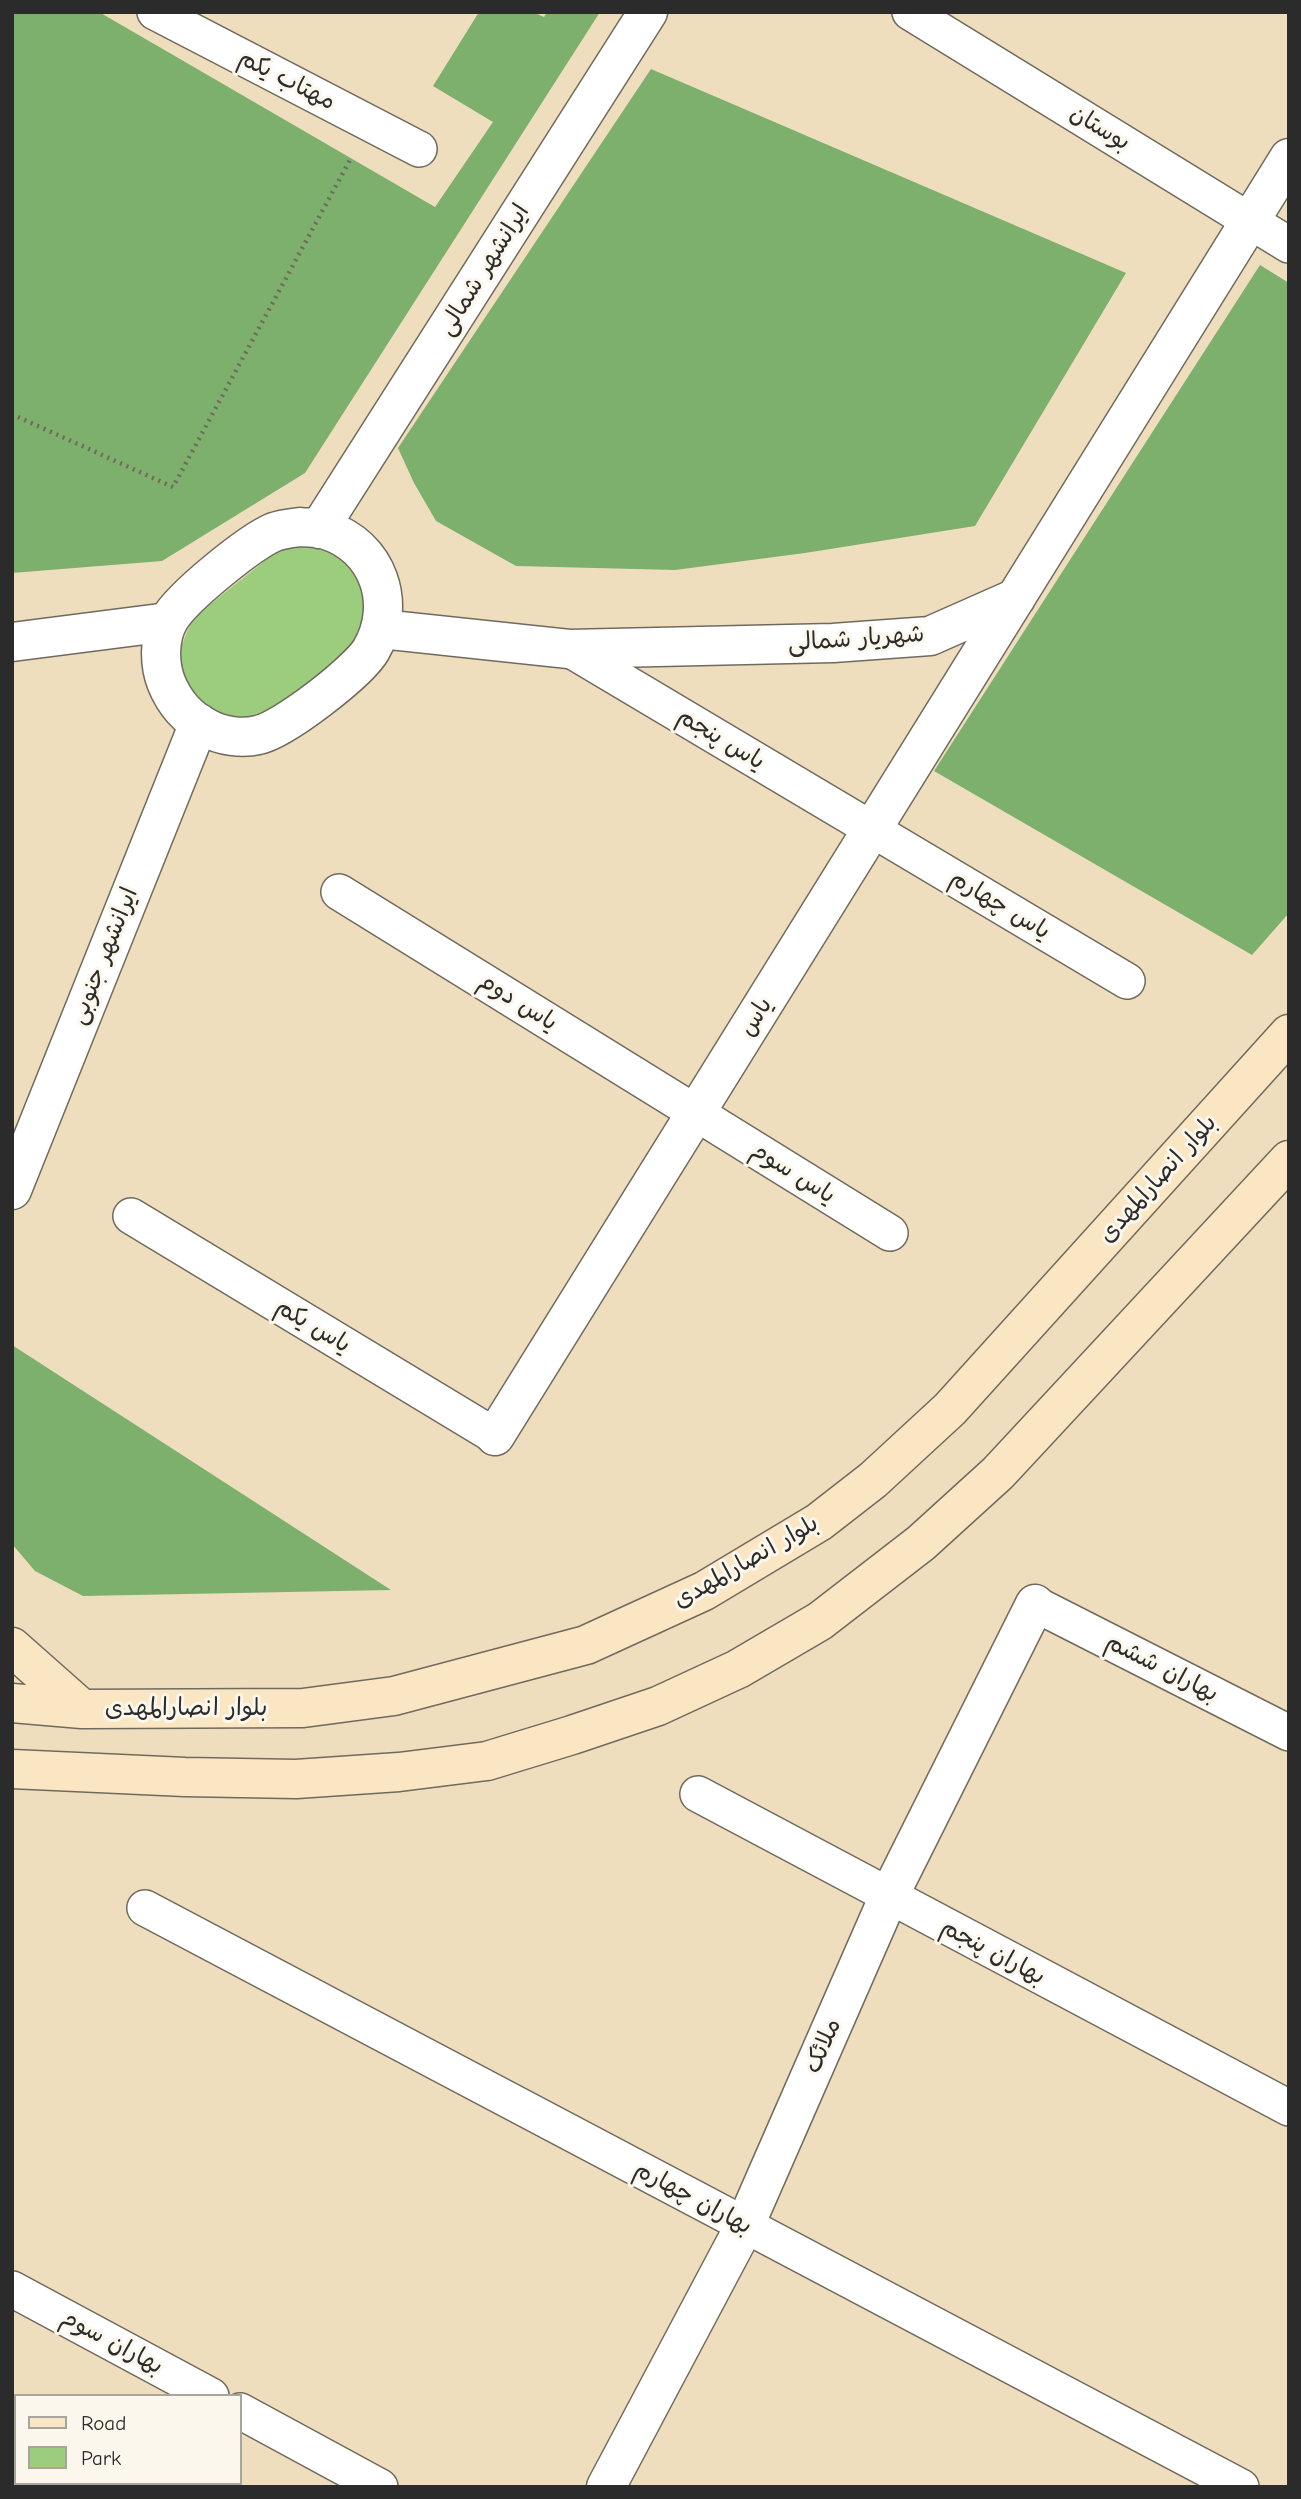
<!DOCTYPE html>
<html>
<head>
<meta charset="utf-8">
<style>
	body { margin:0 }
	#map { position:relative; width:1301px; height:2499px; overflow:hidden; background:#efdebd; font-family:"Comic Neue",sans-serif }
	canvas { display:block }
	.frame { position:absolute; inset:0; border:14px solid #2b2b2b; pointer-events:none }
	.legend { position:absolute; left:14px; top:2394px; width:228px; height:91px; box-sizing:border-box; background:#fbf7ec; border:2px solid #a8a59f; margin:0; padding:9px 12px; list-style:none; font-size:21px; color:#2b2b2b }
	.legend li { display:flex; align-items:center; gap:14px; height:35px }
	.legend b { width:35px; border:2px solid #a8a59f }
</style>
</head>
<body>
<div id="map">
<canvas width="1301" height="2499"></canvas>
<div class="frame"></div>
<ul class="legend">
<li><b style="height:9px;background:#fbe6c4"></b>Road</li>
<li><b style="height:19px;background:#9ccd7c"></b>Park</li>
</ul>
</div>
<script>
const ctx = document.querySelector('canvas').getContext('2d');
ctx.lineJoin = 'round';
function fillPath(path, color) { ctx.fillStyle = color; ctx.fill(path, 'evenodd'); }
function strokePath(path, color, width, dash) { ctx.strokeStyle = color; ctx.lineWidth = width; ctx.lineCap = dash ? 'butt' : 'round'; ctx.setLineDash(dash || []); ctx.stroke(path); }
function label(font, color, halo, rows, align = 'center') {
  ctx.font = font + ' "Comic Neue","Playpen Sans Arabic",sans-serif'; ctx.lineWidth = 6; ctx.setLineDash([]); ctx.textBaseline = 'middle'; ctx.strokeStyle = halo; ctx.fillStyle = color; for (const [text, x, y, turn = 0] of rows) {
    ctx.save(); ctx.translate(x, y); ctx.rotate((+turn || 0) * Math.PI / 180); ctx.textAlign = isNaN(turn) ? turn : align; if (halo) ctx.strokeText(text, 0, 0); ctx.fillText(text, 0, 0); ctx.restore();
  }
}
fillPath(new Path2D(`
	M 322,544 L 360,571 L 368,594 L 362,641 L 275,713 L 251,721 L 220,717 L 196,700 L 182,678 L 179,651 L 193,618 L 282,547 Z`), '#9ccd7c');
fillPath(new Path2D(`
	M 12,12 L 99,12 L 435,207 L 493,122 L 433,86 L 479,12 L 533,12 L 544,17 L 547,12 L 600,12 L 305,473 L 162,561 L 12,573 Z
	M 651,69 L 1126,273 L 975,526 L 805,553 L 675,570 L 516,566 L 436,521 L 414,483 L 398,448 Z
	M 1260,265 L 1289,283 L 1289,913 L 1252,955 L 934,771 Z
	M 12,1345 L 391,1590 L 83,1596 L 35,1571 L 12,1544 Z`), '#7db06c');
const minor = new Path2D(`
	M 155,12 L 419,149
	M 910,12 L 1289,245
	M 569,649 L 1127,981
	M 339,892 L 890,1233
	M 131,1216 L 495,1436
	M 1035,1604 L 1289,1733
	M 698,1794 L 1289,2108
	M 145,1908 L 1241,2487
	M 12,2289 L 211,2396
	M 240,2411 L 380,2487`);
const tertiary = new Path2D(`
	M 300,527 C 308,528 318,527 326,530 C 378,546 398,604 371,650 C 358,672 283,730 258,735 C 242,739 221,736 207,728 C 187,718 174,702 166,682 C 159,663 159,638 169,620 C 182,597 249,543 274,532 C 282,529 292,528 300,527 Z
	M 319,529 L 648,12
	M 381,629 L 569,649 L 833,643 L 930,636 L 1016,598
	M 12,642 L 168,622
	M 12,1190 L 199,723
	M 495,1436 L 1289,158
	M 606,2487 L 745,2225 L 889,1896 L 1035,1604`);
const secondary = new Path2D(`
	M 12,1647 L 82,1709
	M 12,1703 L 82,1709 L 303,1708 L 394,1696 L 586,1645 L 704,1591 L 819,1522 L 873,1480 L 950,1409 L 1289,1034
	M 12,1769 L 185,1777 L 296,1779 L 399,1772 L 487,1761 L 572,1735 L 658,1706 L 738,1669 L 820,1621 L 921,1543 L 998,1473 L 1289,1160`);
strokePath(minor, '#706a5e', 38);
strokePath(tertiary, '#706a5e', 41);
strokePath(secondary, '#706a5e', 41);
strokePath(new Path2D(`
	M 18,417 L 173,487 L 351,158`), '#706a5e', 4.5, [2, 5]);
strokePath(minor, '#fff', 35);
strokePath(tertiary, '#fff', 38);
strokePath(secondary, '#fbe6c4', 38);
label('24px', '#2b2b2b', '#fbf7ec', [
	["مهتاب یکم",287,80,27],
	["بوستان",1100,128,31],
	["ایرانشهر شمالی",484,270,-58],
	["شهریار شمالی",856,639,-4],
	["یاس پنجم",721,739,31],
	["یاس چهارم",1000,905,31],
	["ایرانشهر جنوبی",104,956,-68],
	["یاس دوم",518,1002,32],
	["یاس",756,1017,-58],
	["یاس سوم",793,1173,32],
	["بلوار انصارالمهدی",1158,1179,-48],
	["یاس یکم",313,1326,31],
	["بلوار انصارالمهدی",746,1562,-30],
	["بهاران ششم",1162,1668,27],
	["بلوار انصارالمهدی",186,1708],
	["بهاران پنجم",993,1952,28],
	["ملائک",823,2046,-66],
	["بهاران چهارم",693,2198,28],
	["بهاران سوم",112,2342,28]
]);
</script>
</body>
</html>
